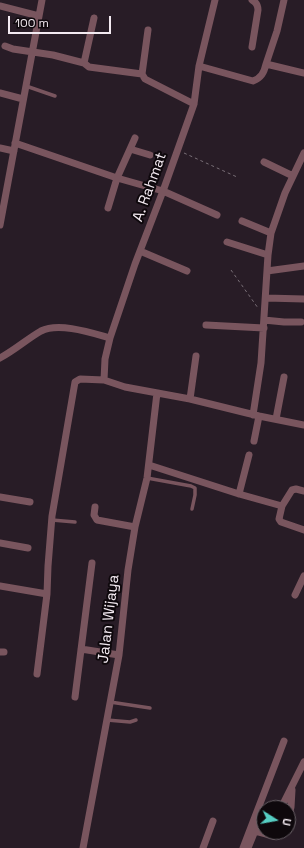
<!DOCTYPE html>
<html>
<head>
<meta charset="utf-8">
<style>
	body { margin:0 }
	#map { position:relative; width:304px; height:848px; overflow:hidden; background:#281c26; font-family:"Space Grotesk",sans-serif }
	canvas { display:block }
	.north { position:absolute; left:256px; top:800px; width:40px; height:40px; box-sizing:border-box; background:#0e080c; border:1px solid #6a6268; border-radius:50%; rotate:101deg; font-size:11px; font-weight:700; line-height:16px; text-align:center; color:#f3eaf1 }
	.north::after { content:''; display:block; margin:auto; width:14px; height:18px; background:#56cec3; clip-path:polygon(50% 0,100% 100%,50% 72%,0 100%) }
	.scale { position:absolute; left:8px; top:16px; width:103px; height:18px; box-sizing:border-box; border:2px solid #f3eaf1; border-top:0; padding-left:5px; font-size:12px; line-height:14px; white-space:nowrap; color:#f3eaf1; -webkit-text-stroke:3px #0e080c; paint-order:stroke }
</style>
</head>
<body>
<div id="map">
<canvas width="304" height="848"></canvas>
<div class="north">U</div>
<div class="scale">100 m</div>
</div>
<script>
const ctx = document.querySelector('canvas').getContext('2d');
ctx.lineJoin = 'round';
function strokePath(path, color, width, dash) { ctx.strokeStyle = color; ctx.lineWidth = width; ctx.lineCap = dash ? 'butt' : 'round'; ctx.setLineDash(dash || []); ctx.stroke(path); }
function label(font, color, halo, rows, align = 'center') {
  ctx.font = font + ' "Space Grotesk",sans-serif'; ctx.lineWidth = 4; ctx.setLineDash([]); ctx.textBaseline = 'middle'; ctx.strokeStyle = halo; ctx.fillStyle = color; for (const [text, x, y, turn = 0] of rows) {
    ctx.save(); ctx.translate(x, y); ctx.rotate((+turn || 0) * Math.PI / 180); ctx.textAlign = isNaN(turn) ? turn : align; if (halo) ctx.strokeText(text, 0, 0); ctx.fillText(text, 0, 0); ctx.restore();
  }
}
strokePath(new Path2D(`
	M 184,153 L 237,177
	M 231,270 L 258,308`), '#796f77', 1, [3, 3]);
strokePath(new Path2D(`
	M 26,86 L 55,96
	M 147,478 L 191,486 L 195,488 L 195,495 L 192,509
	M 52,520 L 75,522
	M 110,702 L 150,708
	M 107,720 L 130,722 L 136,720`), '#79555e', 3.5);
strokePath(new Path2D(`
	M 252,0 C 256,2 258,6 258,10 L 252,47
	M 0,6 L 39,16
	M 148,30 L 142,74 L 145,79 L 194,104
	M 5,46 L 13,49 L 53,55 L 84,63 L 94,18
	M 84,63 L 89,67 L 142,74
	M 266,64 L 277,31 L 284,0
	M 199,66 L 253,81 C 261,78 264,73 266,64 L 304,73
	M 0,93 L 23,99
	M 15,143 L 117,178 L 163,191 L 217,215
	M 0,148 L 14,151
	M 130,149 L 150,155
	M 264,162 L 293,176
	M 108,208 L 117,178 L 135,138
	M 242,221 L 271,233
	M 0,225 L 42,0
	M 227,242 L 268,255
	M 140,251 L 187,271
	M 267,271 L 304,266
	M 266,298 L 304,299
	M 264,320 L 284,322 L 301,322
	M 206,325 L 264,328
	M 0,358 C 15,350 27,339 41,331 C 59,322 92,333 110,338
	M 104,380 L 105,359 L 110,338 L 135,264 L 163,191 L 194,104 L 199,66 L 215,0
	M 190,399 L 196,356
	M 253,415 L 261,363 L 268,255 L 271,233 L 285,193 L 304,153
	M 276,419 L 284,377
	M 254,441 L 259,416
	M 149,465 L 239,494 L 282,506 L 279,519 L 281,522 L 304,530
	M 239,494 L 249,455
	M 0,497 L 30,502
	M 282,506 L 292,490 L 296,489 L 304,491
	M 95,507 L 94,515 L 97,520 L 135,527
	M 0,543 L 28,548
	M 0,586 L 47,594
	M 295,595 L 304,576
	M 81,649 L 119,655
	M 0,652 L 4,652
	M 37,674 L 47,594 L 48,566 L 52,516 L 75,382 L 80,379 L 104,380 L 125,387 L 190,399 L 259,416 L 304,425
	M 75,697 L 92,563
	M 281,808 L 304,762
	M 288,818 L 291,807 L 292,790
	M 255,831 L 274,836 L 281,832
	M 83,848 L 119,655 L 128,570 L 135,527 L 147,478 L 157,393
	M 203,848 L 213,821
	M 243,848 L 284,741
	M 248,848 L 257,826 L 259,824 L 264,822`), '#79555e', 7);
label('15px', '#f3eaf1', '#0e080c', [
	["A. Rahmat",150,187,-70],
	["Jalan Wijaya",109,619,-83]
]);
</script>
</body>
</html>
